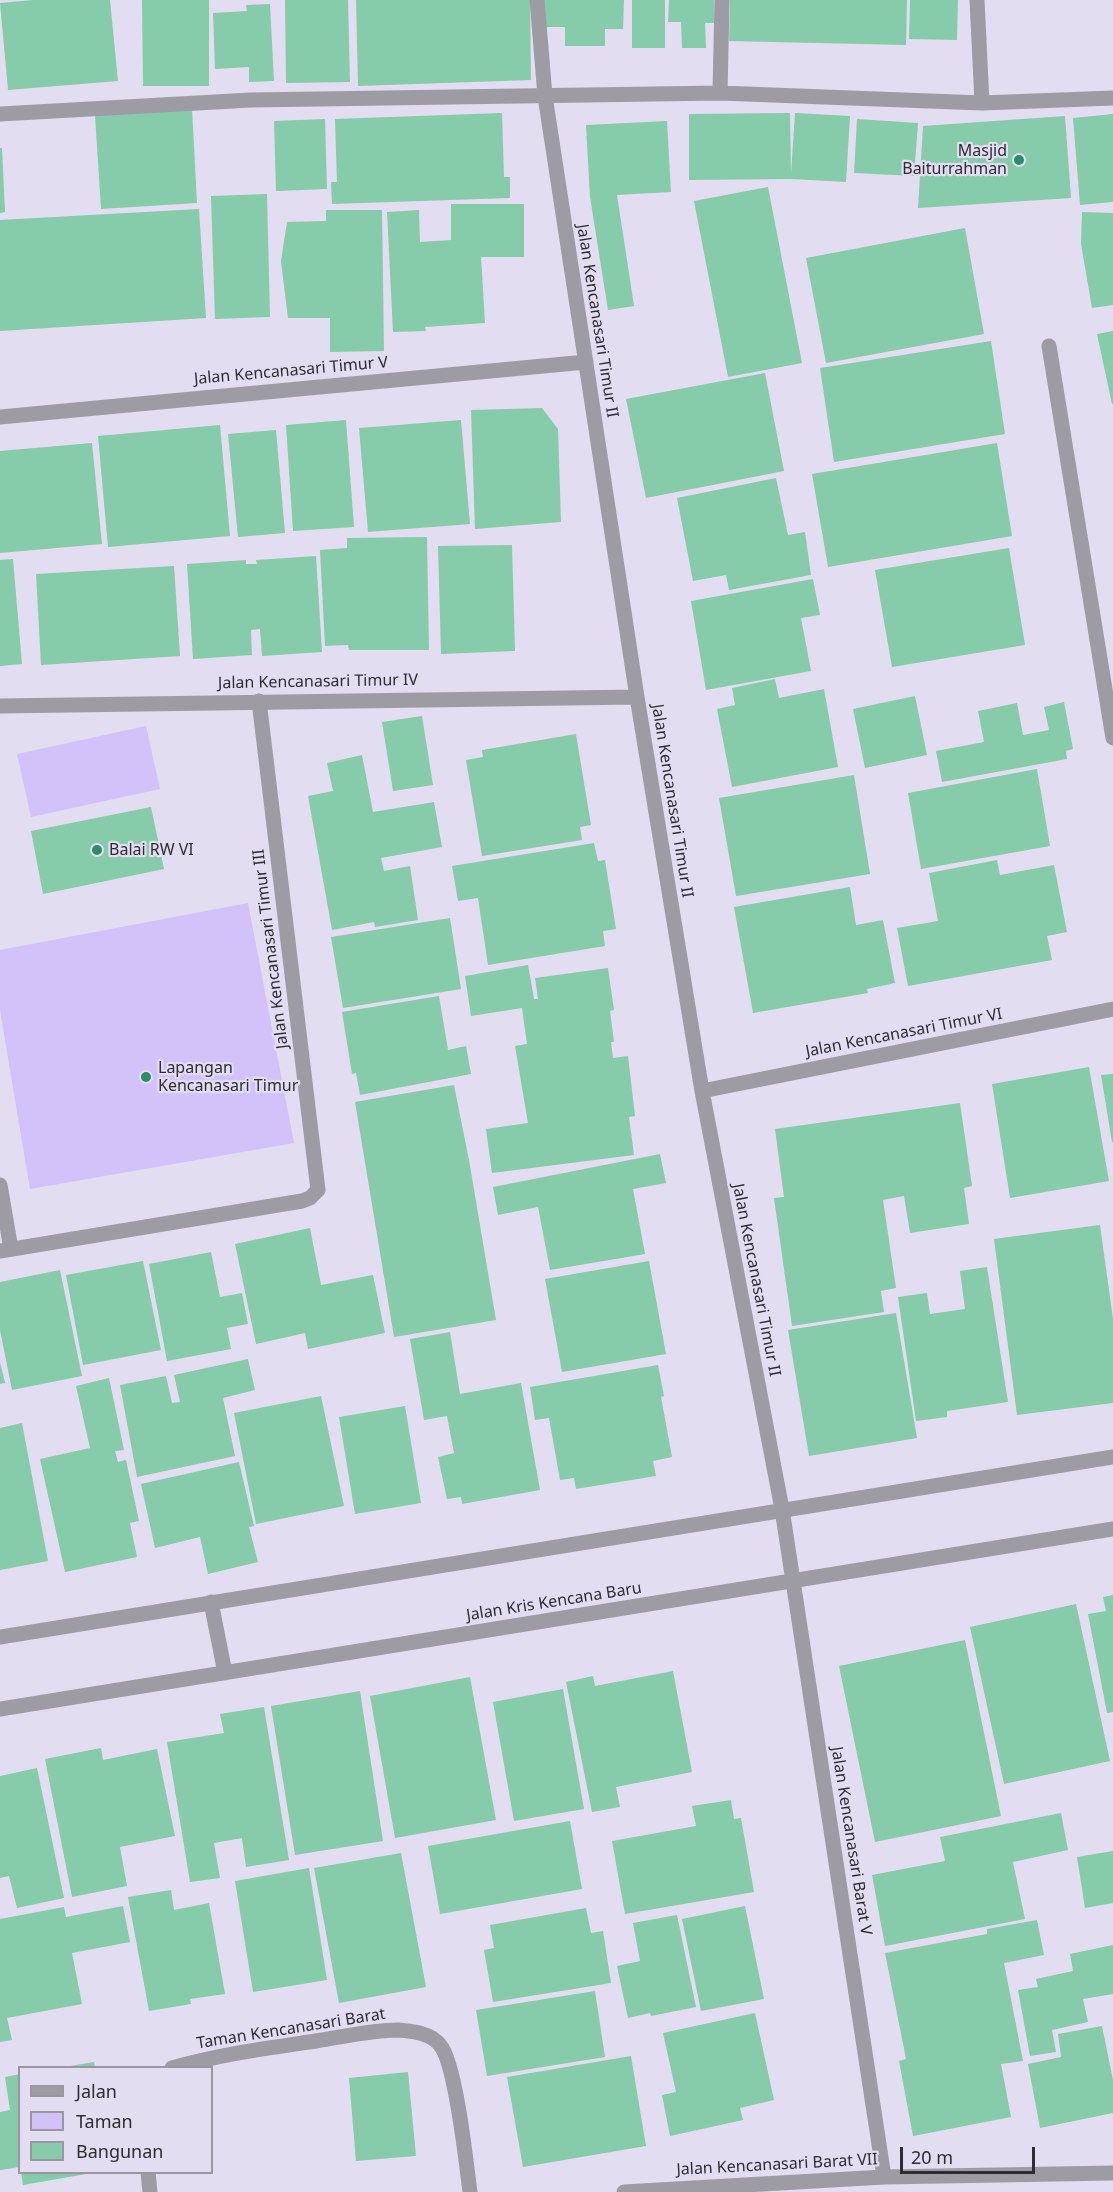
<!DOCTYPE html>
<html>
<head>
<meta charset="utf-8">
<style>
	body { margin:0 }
	#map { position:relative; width:1113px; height:2192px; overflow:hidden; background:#e2ddf0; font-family:"Noto Sans",sans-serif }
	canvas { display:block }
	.legend { position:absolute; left:18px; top:2066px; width:195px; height:108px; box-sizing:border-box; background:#e2ddf0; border:2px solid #9a96a4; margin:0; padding:8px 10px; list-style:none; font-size:18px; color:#2e2c33 }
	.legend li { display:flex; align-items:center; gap:12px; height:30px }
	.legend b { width:30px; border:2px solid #9a96a4 }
	.scale { position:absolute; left:900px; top:2147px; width:135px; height:27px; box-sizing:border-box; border:3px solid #2e2c33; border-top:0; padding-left:8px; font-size:18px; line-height:21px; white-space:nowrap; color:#2e2c33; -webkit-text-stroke:4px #e2ddf0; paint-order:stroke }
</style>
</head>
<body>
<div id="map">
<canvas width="1113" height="2192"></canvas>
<ul class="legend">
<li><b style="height:8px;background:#9d9ba3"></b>Jalan</li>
<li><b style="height:16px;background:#d2c2f9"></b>Taman</li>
<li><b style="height:16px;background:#86cbaa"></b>Bangunan</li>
</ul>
<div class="scale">20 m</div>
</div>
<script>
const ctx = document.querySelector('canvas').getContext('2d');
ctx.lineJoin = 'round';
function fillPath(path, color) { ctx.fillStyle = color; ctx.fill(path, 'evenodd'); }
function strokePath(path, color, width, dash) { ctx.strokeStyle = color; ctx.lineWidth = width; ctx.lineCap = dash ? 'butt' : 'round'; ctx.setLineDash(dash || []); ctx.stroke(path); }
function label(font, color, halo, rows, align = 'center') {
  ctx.font = font + ' "Noto Sans",sans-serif'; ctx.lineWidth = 4.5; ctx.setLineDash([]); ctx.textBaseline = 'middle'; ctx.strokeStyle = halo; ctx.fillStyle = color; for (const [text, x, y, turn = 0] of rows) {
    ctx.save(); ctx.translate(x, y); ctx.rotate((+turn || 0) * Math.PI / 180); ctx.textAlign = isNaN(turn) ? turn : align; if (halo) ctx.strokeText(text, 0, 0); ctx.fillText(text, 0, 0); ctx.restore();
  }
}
fillPath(new Path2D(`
	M 146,726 L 160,789 L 31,817 L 17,754 Z
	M 248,903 L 294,1143 L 30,1189 L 0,1010 L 0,950 Z`), '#d2c2f9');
fillPath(new Path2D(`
	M 33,0 L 110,0 L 118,81 L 8,90 L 0,3 Z
	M 142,0 L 209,0 L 209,86 L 143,86 Z
	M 285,0 L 348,0 L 350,82 L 286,83 Z
	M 356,0 L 530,0 L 531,80 L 358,86 Z
	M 544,0 L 624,0 L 623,29 L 605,29 L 605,46 L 565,46 L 565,27 L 543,27 Z
	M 632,0 L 665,0 L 665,48 L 632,48 Z
	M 669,0 L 714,0 L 714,23 L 705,23 L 706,48 L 682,48 L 681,22 L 668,22 Z
	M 730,0 L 907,0 L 906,45 L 729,41 Z
	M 910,0 L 958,0 L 957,40 L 909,39 Z
	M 270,4 L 274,81 L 249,82 L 249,67 L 215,69 L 213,13 L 247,11 L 246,5 Z
	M 192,109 L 197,203 L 101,209 L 95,115 Z
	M 502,113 L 504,177 L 510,177 L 510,198 L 332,204 L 331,182 L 337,182 L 335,119 Z
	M 790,113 L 791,174 L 795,113 L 850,116 L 846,182 L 791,179 L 689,180 L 689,114 Z
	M 1113,114 L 1113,202 L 1080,205 L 1073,118 Z
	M 1065,116 L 1071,198 L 918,208 L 923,126 Z
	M 325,119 L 327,189 L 276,191 L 274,121 Z
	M 857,119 L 918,123 L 914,176 L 854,173 Z
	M 667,121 L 671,192 L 617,195 L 634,306 L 608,310 L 590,197 L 586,125 Z
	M 0,148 L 2,148 L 5,212 L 0,213 Z
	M 768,187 L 802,363 L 728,377 L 694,201 Z
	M 267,194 L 270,317 L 215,319 L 211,196 Z
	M 451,204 L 524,204 L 524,257 L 481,257 L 485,323 L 425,327 L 426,331 L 393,332 L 387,212 L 419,210 L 420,242 L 451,240 Z
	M 199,209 L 206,318 L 0,331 L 0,220 Z
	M 326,210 L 382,210 L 384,351 L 330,352 L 330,318 L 288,318 L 281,261 L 287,222 L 326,221 Z
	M 1082,212 L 1113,213 L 1113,305 L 1092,308 L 1081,244 Z
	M 965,228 L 984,334 L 826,363 L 806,258 Z
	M 1113,331 L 1113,404 L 1112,404 L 1097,334 Z
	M 991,341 L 1005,434 L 834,462 L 820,368 Z
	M 765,373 L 784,471 L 646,498 L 626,399 Z
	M 542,408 L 558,429 L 561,522 L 475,529 L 471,410 Z
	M 346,420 L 354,527 L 293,531 L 286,425 Z
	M 461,420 L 470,524 L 368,532 L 359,428 Z
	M 220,425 L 230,536 L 108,547 L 98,436 Z
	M 276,430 L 285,533 L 238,537 L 228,434 Z
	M 92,443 L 102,544 L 0,553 L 0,451 Z
	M 997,443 L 1012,536 L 828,567 L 812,474 Z
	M 776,478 L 788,535 L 805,532 L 811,575 L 729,590 L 726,575 L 693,581 L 677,498 Z
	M 427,537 L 429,650 L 349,650 L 348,645 L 325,646 L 320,550 L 347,548 L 347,538 Z
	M 512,545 L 515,651 L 441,654 L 438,546 Z
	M 1009,548 L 1025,645 L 892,667 L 875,570 Z
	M 316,556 L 322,652 L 262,656 L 260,629 L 251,630 L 252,655 L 193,659 L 187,564 L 246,560 L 246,564 L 257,564 L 256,560 Z
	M 13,559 L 22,664 L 0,666 L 0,560 Z
	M 174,566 L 180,656 L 41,665 L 36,574 Z
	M 813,579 L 820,615 L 801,618 L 811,671 L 706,690 L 691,601 Z
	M 775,679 L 779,698 L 824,689 L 838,767 L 732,787 L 717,709 L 735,705 L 732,688 Z
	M 915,696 L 927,755 L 865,768 L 853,709 Z
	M 1064,702 L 1073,749 L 1066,751 L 1067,759 L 942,782 L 936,751 L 984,742 L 978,711 L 1017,703 L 1023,735 L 1049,730 L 1044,707 Z
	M 422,716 L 433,785 L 393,791 L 382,722 Z
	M 576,734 L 591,825 L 580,827 L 582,840 L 482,856 L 466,760 L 483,757 L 482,750 Z
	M 362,755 L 373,812 L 434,802 L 442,847 L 381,858 L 384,871 L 410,866 L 418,920 L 375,927 L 374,922 L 332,930 L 308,796 L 333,791 L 327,763 Z
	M 1037,769 L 1050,846 L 921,869 L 908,793 Z
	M 854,775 L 870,874 L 736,896 L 719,798 Z
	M 151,807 L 164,869 L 43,894 L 31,831 Z
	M 594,843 L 598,861 L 605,860 L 616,929 L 603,931 L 605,946 L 488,965 L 478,898 L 458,901 L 452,866 Z
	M 997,860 L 1000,875 L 1054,865 L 1067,932 L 1047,936 L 1052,960 L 908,986 L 897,928 L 938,921 L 929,873 Z
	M 850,887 L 856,925 L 883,920 L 895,983 L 867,989 L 868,993 L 753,1013 L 734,907 Z
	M 450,918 L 461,989 L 343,1008 L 331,937 Z
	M 528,965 L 534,999 L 538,999 L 535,978 L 608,968 L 614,1010 L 610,1011 L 614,1042 L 611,1042 L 613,1058 L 628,1056 L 635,1116 L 629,1117 L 634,1155 L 492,1173 L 486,1129 L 528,1123 L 515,1046 L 527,1044 L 522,1008 L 471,1016 L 465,976 Z
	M 439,996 L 448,1050 L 466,1046 L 471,1074 L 360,1095 L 356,1073 L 352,1074 L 342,1012 Z
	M 1089,1067 L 1109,1181 L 1010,1198 L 992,1084 Z
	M 1113,1074 L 1113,1142 L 1112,1142 L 1101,1075 Z
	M 454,1085 L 469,1160 L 496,1320 L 394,1337 L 355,1102 Z
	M 960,1103 L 972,1186 L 964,1188 L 969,1224 L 910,1233 L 904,1196 L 883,1200 L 896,1288 L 881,1291 L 884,1312 L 792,1326 L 774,1198 L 784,1197 L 775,1129 Z
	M 660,1154 L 666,1183 L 633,1189 L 645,1254 L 550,1270 L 538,1207 L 498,1215 L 493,1187 Z
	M 1100,1225 L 1113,1319 L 1113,1403 L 1017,1415 L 994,1239 Z
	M 310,1228 L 321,1285 L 373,1275 L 385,1333 L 308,1349 L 305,1333 L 256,1344 L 235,1244 Z
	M 211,1252 L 220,1297 L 242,1293 L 248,1324 L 227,1328 L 231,1349 L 167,1361 L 149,1264 Z
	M 143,1261 L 161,1350 L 83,1365 L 66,1275 Z
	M 649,1261 L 666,1354 L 562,1372 L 545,1279 Z
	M 987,1267 L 1008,1402 L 947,1411 L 947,1417 L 916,1421 L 898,1297 L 927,1293 L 930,1314 L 965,1309 L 960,1271 Z
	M 60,1270 L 82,1376 L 12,1390 L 0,1330 L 0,1282 Z
	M 896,1313 L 917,1438 L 809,1456 L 788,1330 Z
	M 450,1332 L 460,1394 L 521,1383 L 540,1490 L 462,1504 L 461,1497 L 447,1499 L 438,1457 L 454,1453 L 447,1416 L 424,1420 L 410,1339 Z
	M 248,1359 L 255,1390 L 223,1398 L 235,1456 L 137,1477 L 120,1385 L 166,1376 L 172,1403 L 180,1402 L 174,1375 Z
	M 0,1362 L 5,1383 L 0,1384 Z
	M 658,1365 L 664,1396 L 661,1397 L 672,1457 L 653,1461 L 656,1476 L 576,1489 L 574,1478 L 560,1480 L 549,1418 L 535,1420 L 530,1387 Z
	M 109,1378 L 124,1450 L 115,1451 L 118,1462 L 126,1460 L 139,1521 L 130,1523 L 137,1557 L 65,1572 L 40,1459 L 90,1448 L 76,1386 Z
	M 321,1396 L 344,1506 L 256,1524 L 234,1413 Z
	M 405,1406 L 421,1503 L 355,1514 L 339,1417 Z
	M 22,1423 L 48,1561 L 0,1570 L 0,1428 Z
	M 239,1462 L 254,1526 L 249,1527 L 258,1562 L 208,1574 L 200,1537 L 155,1548 L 141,1484 Z
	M 1113,1595 L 1113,1712 L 1107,1713 L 1088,1614 L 1106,1611 L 1103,1597 Z
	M 1076,1604 L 1110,1761 L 1004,1784 L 970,1627 Z
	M 965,1640 L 1001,1816 L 875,1842 L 839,1666 Z
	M 673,1671 L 692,1772 L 616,1787 L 620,1807 L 592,1812 L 566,1682 L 593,1676 L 595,1686 Z
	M 470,1677 L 496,1820 L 395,1838 L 370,1696 Z
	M 563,1689 L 584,1809 L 514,1821 L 493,1702 Z
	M 360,1691 L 383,1841 L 295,1855 L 271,1706 Z
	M 264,1707 L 289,1860 L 246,1867 L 242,1838 L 214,1843 L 220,1878 L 190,1882 L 167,1742 L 224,1733 L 220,1714 Z
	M 101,1748 L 103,1760 L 157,1749 L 175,1836 L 120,1847 L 127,1886 L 72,1897 L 45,1759 Z
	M 37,1768 L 64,1898 L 17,1908 L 9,1876 L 0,1878 L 0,1776 Z
	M 731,1800 L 734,1819 L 741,1818 L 754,1892 L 625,1914 L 612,1841 L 696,1826 L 692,1806 Z
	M 1061,1813 L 1068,1850 L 1013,1862 L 1025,1919 L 885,1946 L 872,1875 L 945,1861 L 940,1837 Z
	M 570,1821 L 582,1889 L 440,1914 L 428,1846 Z
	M 1113,1851 L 1113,1903 L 1085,1908 L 1077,1857 Z
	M 401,1853 L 426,1987 L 339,2003 L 314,1868 Z
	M 309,1868 L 327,1980 L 253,1992 L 235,1881 Z
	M 171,1890 L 174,1910 L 209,1903 L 225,1994 L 190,1999 L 191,2004 L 149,2011 L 128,1897 Z
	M 123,1906 L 130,1942 L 72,1953 L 82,2004 L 7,2018 L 12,2040 L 0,2042 L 0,1919 L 64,1907 L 66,1917 Z
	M 745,1906 L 764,1999 L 701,2011 L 682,1919 Z
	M 586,1908 L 591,1933 L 603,1931 L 611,1983 L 493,2002 L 484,1950 L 494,1948 L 490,1925 Z
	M 677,1915 L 696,2007 L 651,2016 L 650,2013 L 628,2018 L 617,1966 L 640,1961 L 633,1923 Z
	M 1037,1920 L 1044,1955 L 1004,1963 L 1023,2061 L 1001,2064 L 1011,2117 L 913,2136 L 899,2061 L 906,2059 L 885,1953 L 987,1934 L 987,1929 Z
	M 1113,1945 L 1113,1994 L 1083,1999 L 1088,2022 L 1052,2030 L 1056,2052 L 1030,2056 L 1018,1990 L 1038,1987 L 1036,1979 L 1073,1971 L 1070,1954 Z
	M 595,1991 L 605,2057 L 487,2076 L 476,2010 Z
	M 755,2013 L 774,2100 L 740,2108 L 743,2120 L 670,2136 L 662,2095 L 676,2092 L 663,2033 Z
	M 1102,2026 L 1113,2080 L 1113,2113 L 1040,2128 L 1028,2064 L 1061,2057 L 1058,2034 Z
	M 631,2056 L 646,2146 L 523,2167 L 507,2077 Z
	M 94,2062 L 95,2067 L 70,2067 L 70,2066 Z
	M 408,2072 L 416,2156 L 356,2161 L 349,2078 Z
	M 20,2074 L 20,2167 L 0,2170 L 0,2112 L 10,2110 L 5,2077 Z
	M 21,2172 L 86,2172 L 86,2174 L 23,2185 Z`), '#86cbaa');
strokePath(new Path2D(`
	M 537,0 L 545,96 L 637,697 L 702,1091 L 782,1509 L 884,2177
	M 977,0 L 982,103
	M 720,93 L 722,0
	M 0,114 L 251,100 L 720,93 L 982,103 L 1113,98
	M 1049,346 L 1113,738
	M 0,417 L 586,362
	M 0,706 L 637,697
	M 702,1091 L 1113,1009
	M 0,1185 L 11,1249
	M 0,1251 L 302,1201 L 310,1198 L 318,1190 L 259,701
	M 211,1602 L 225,1673
	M 0,1637 L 1113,1457
	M 0,1709 L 1113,1529
	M 172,2068 C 220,2054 268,2048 316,2041 C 343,2037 371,2030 398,2030 C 412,2031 431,2033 440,2045 C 456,2064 466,2162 470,2192
	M 148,2172 L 150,2192
	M 624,2192 L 884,2177 L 1113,2173`), '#9d9ba3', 15);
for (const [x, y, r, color] of [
	[1019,160,6,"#2b8d66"],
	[97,850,6,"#2b8d66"],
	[146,1077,6,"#2b8d66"]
]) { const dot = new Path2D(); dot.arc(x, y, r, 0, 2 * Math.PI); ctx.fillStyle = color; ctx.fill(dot); strokePath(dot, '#e2ddf0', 2); }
label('16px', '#2e2c33', '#e2ddf0', [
	["Masjid",1007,151,"right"],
	["Baiturrahman",1007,169,"right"],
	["Balai RW VI",109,850],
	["Lapangan",158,1068],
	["Kencanasari Timur",158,1086]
], 'left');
label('16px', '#2e2c33', '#e2ddf0', [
	["Jalan Kencanasari Timur II",597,321,81],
	["Jalan Kencanasari Timur V",291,371,-5],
	["Jalan Kencanasari Timur IV",318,682,-1],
	["Jalan Kencanasari Timur II",672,801,81],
	["Jalan Kencanasari Timur III",271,949,-97],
	["Jalan Kencanasari Timur VI",904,1033,-11],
	["Jalan Kencanasari Timur II",756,1280,79],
	["Jalan Kris Kencana Baru",554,1602,-9],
	["Jalan Kencanasari Barat V",851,1841,81],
	["Taman Kencanasari Barat",291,2029,-9],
	["Jalan Kencanasari Barat VII",777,2165,-3]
]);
</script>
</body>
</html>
